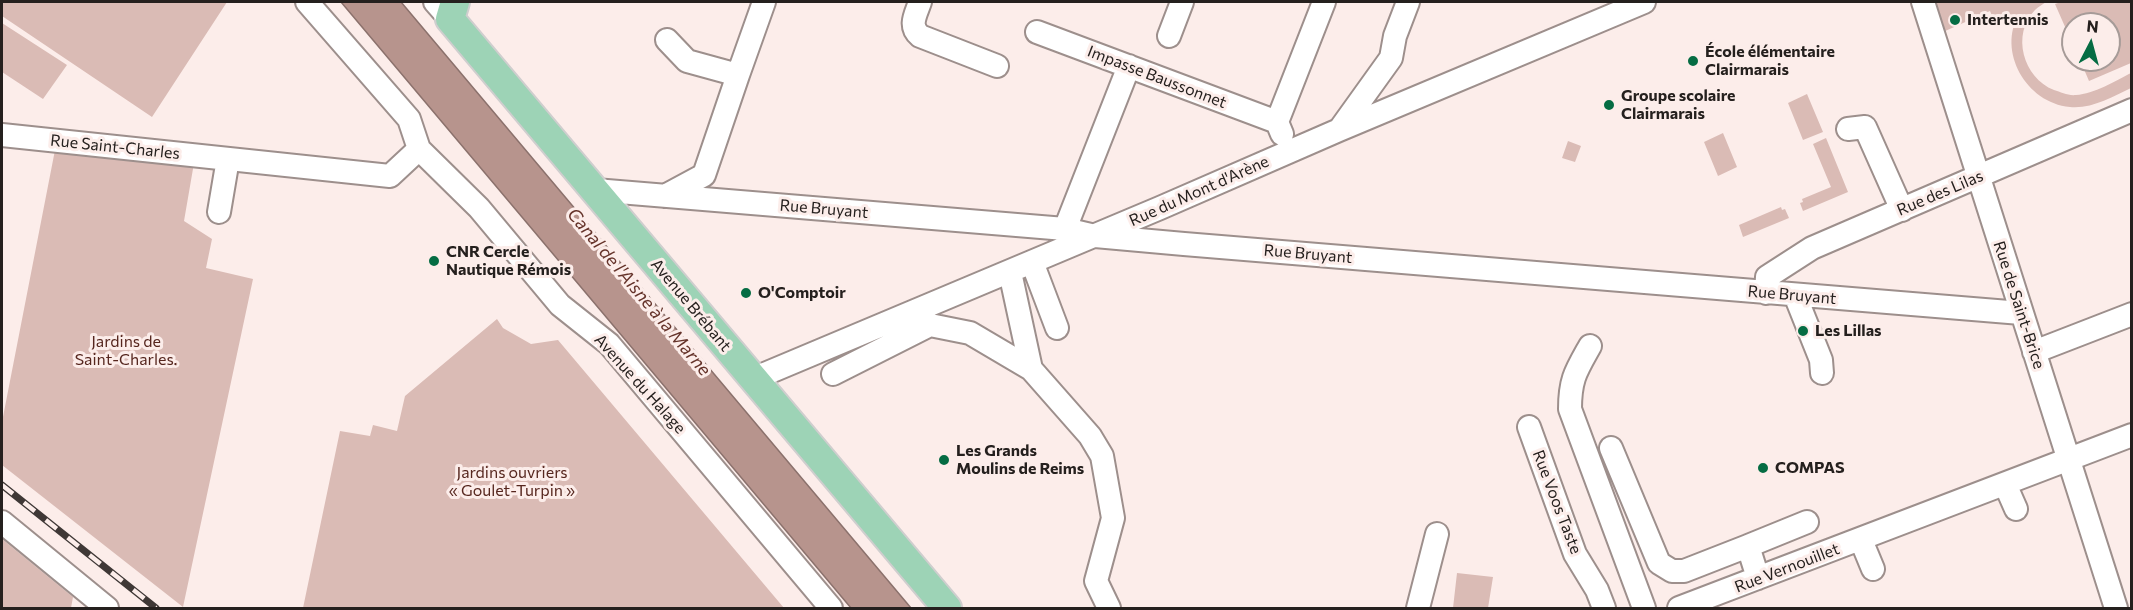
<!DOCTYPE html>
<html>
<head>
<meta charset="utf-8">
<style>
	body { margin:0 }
	#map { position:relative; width:2133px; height:610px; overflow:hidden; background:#fcedea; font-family:Commissioner,sans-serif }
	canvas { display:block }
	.frame { position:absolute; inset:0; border:3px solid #25201e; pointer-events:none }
	.north { position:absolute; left:2061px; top:12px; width:60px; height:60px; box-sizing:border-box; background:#fcedea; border:2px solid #a69b98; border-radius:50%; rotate:6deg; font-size:16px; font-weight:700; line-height:24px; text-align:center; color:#25201e }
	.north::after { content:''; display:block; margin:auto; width:21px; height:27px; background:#056c43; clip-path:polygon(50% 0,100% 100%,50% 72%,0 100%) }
</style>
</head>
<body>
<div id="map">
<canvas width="2133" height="610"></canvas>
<div class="frame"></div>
<div class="north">N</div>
</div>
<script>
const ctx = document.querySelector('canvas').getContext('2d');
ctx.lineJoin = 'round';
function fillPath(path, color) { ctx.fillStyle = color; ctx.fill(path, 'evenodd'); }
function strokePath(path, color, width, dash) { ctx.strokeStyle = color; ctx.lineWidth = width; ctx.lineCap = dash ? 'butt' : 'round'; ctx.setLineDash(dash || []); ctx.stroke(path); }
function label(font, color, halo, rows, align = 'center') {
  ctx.font = font + ' Commissioner,sans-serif'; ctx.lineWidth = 6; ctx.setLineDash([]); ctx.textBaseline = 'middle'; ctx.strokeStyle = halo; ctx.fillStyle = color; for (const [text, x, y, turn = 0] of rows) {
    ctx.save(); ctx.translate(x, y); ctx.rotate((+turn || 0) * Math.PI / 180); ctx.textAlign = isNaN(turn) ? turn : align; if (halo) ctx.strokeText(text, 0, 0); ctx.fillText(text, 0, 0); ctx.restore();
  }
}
fillPath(new Path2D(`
	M 2,2 L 227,2 L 152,117 L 2,16 Z
	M 1933,2 L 2046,2 C 2043,4 2038,7 2035,10 C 2011,34 2023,78 2054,90 C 2061,92 2068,96 2076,95 C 2094,94 2115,81 2131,73 L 2131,88 C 2112,97 2092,109 2070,107 C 2026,103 1997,51 2019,14 L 1995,23 L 1990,11 L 1943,32 Z
	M 2061,2 L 2131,2 L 2131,63 L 2089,81 L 2080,60 L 2109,60 L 2109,24 L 2073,24 L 2073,45 L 2055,4 Z
	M 2,23 L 67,65 L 43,99 L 2,72 Z
	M 1807,94 L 1823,132 L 1803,140 L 1788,103 Z
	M 1723,133 L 1737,167 L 1718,176 L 1704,142 Z
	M 1826,138 L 1848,192 L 1803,211 L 1800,203 L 1803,202 L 1802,199 L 1831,187 L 1813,144 Z
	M 1568,141 L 1581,146 L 1575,162 L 1562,158 Z
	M 55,150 L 194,163 L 184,221 L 212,239 L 206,268 L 253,279 L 183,607 L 2,465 L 2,422 Z
	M 1781,207 L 1782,210 L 1785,209 L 1789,218 L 1743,237 L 1739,225 Z
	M 497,319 L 503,328 L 531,344 L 558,340 L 784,608 L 303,608 L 340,431 L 370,436 L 373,425 L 397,431 L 405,396 Z
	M 2,539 L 73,597 L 71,608 L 2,608 Z
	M 1457,573 L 1493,577 L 1488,608 L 1453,608 Z`), '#dabbb5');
const water = new Path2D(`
	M 341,2 L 401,2 L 911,608 L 851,608 Z`);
fillPath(water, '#b7948d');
strokePath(water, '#8b716c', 1.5);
const minor = new Path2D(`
	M 307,2 L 409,119 L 419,149 L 479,208 L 560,305 L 609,344 L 831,608
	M 435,2 L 450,19
	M 920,2 C 916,14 908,26 920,36 L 997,66
	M 1923,2 L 2116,608
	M 1037,32 L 1277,122
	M 1169,36 L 1182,2
	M 738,75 L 764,2
	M 1340,129 L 1391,58 L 1395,36 L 1408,2
	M 1848,129 L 1865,127 L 1902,210
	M 1282,134 L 1277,122 L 1324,2
	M 2,135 L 390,176 L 419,149
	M 595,190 L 1065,229 L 1095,236 L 1184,244 L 2021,313
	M 665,196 L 704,175 L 738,75 L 687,61 L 667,40
	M 219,212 L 228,159
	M 1065,229 L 1129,66
	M 1032,262 L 1057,328
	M 1010,272 L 1031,369 L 1090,436 L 1102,456 L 1113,518 L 1096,581 L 1109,608
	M 1766,293 L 1767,277 L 1812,248 L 2132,110
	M 1795,295 L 1821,360 L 1822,373
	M 1590,346 C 1576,371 1570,379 1570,409 L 1644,608
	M 2034,352 L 2132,314
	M 833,374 L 930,325 L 970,333 L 1031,369
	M 753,379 L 1160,208 L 1339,130 L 1644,2
	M 1529,427 L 1575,554 L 1597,590 L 1604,608
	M 1611,448 L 1659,563 L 1672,571 L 1684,571 L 1748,546 L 1758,578
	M 2005,484 L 2016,509
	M 2,522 L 107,608
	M 1861,540 L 1873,569
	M 1748,546 L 1807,522
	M 1418,608 L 1437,534
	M 1679,608 L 2132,435`);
const major = new Path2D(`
	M 455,2 L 450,19 L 947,608`);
strokePath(minor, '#9d8f8c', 26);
strokePath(major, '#cfcece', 32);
strokePath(minor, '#fff', 22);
strokePath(major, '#9dd3b6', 28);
const rail = new Path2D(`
	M 2,485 L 156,608`);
strokePath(rail, '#3f3836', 7);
strokePath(rail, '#fcedea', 4.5, [14]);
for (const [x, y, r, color] of [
	[1955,20,6,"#056c43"],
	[1693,61,6,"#056c43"],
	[1609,105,6,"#056c43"],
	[434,261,6,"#056c43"],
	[746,293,6,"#056c43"],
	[1803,331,6,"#056c43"],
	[944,460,6,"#056c43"],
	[1763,468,6,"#056c43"]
]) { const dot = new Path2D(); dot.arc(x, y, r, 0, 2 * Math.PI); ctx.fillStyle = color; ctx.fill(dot); strokePath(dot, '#fcedea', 2); }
label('bold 16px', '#25201e', '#fcedea', [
	["Intertennis",1967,20],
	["École élémentaire",1705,52],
	["Clairmarais",1705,70],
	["Groupe scolaire",1621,96],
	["Clairmarais",1621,114],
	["CNR Cercle",446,252],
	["Nautique Rémois",446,270],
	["O'Comptoir",758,293],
	["Les Lillas",1815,331],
	["Les Grands",956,451],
	["Moulins de Reims",956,469],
	["COMPAS",1775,468]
], 'left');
label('16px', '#25201e', '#fcedea', [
	["Impasse Baussonnet",1157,77,21],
	["Rue Saint-Charles",115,147,6],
	["Rue du Mont d'Arène",1199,191,-24],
	["Rue des Lilas",1940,193,-23],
	["Rue Bruyant",824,209,5],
	["Rue Bruyant",1308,254,5],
	["Rue Bruyant",1792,295,5],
	["Avenue Brébant",691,305,50],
	["Rue de Saint-Brice",2019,305,72],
	["Avenue du Halage",640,384,48],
	["Rue Voos Taste",1557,502,69],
	["Rue Vernouillet",1787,568,-21]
]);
label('16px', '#56261e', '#fcedea', [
	["Jardins de",126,342],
	["Saint-Charles.",126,360],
	["Jardins ouvriers",512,473],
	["« Goulet-Turpin »",512,491]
]);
label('italic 18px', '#65332a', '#fcedea', [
	["Canal de l'Aisne à la Marne",639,292,50]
]);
</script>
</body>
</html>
